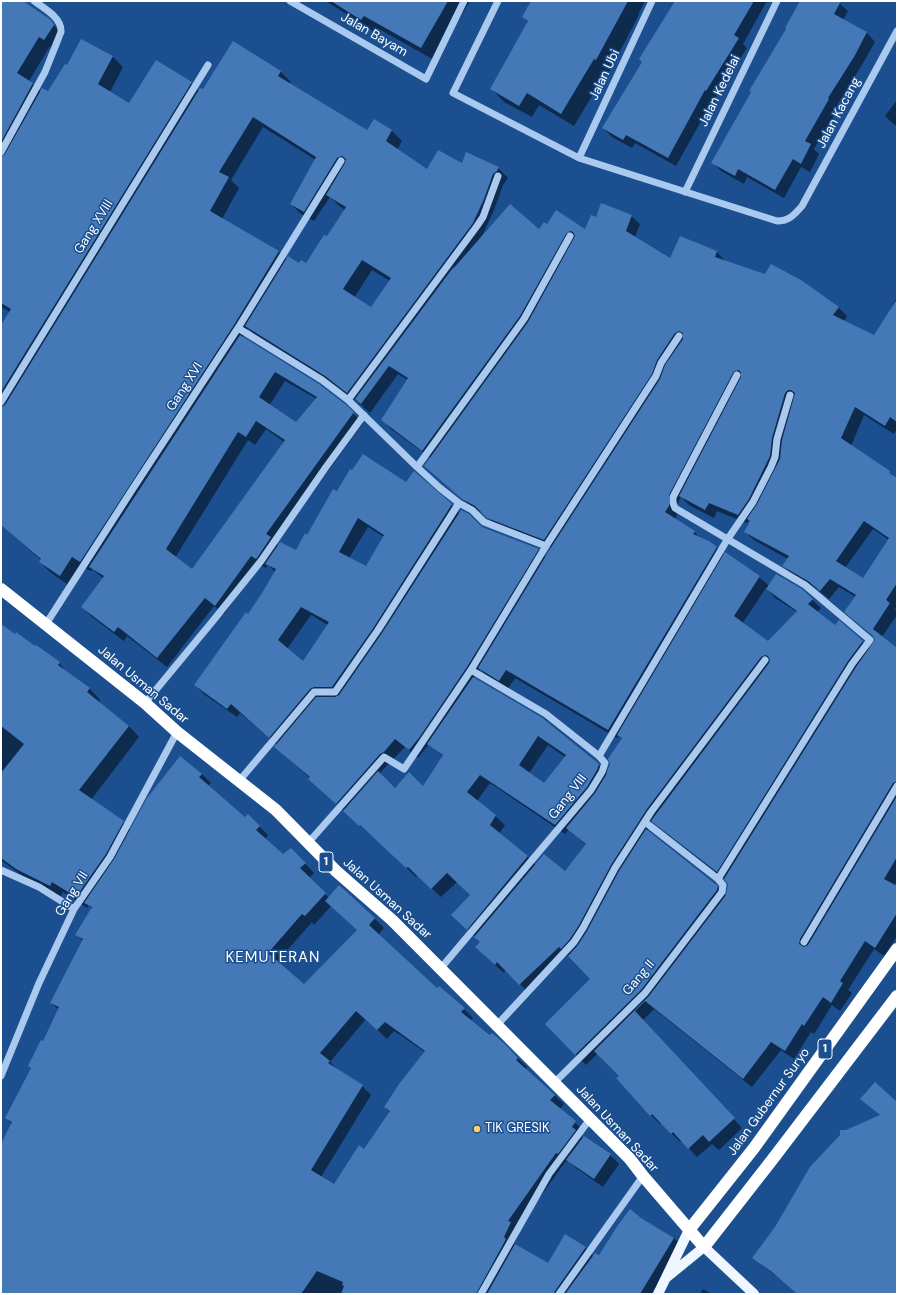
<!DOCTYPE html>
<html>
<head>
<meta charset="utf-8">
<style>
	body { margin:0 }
	#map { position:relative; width:898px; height:1295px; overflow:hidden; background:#1b4f8f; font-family:"DM Sans",sans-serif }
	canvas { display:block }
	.frame { position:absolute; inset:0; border:2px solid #fff; pointer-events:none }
</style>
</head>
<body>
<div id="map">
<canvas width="898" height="1295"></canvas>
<div class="frame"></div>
</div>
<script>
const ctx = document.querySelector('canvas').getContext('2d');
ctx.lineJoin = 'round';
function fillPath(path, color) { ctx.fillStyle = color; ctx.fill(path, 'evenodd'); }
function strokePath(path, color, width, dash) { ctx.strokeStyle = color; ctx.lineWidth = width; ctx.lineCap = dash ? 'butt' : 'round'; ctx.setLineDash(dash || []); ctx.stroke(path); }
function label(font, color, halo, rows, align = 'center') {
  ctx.font = font + ' "DM Sans",sans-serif'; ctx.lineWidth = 3; ctx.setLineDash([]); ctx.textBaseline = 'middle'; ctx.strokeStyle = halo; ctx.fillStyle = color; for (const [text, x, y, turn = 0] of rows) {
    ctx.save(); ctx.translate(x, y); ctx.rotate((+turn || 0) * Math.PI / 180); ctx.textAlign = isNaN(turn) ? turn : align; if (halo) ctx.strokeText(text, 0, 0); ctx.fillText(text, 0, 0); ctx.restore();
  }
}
fillPath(new Path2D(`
	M 1,1 L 21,1 L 50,21 L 64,36 L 54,49 L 50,46 L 29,81 L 41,92 L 49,93 L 67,67 L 82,40 L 113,57 L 123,67 L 110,92 L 130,104 L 191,83 L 199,91 L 203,91 L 280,71 L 291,82 L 289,84 L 368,132 L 392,131 L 402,141 L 397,150 L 428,171 L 462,164 L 498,168 L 508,178 L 503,185 L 494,210 L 481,238 L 539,230 L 547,225 L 585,231 L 596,219 L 631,216 L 640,224 L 635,237 L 670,259 L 681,237 L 717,252 L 725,261 L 838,307 L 847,316 L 844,321 L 874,336 L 885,320 L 897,297 L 897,429 L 894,434 L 864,415 L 851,446 L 897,479 L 897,606 L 895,609 L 897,611 L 897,615 L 879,641 L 854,620 L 856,597 L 839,587 L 829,599 L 817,589 L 792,574 L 783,566 L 788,559 L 754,540 L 745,532 L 751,522 L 749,520 L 747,523 L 717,511 L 714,518 L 689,505 L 681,497 L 677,504 L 677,515 L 675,519 L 694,532 L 700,538 L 717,548 L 725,556 L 759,577 L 769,586 L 802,590 L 821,608 L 817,612 L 835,626 L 862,642 L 871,650 L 897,650 L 897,881 L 894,886 L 897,887 L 897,936 L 884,956 L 874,949 L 848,990 L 852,993 L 840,1011 L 832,1005 L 814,1034 L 811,1032 L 794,1059 L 781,1050 L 752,1087 L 654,1009 L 643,1020 L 742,1128 L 719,1150 L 712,1144 L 697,1157 L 682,1141 L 680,1142 L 661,1123 L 660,1124 L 651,1115 L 618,1079 L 621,1076 L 598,1053 L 586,1065 L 546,1024 L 592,979 L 568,955 L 529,993 L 506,970 L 504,973 L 485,956 L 481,943 L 462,924 L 471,895 L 457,882 L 441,897 L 418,875 L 416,877 L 370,833 L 369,834 L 345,811 L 345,812 L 318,787 L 310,778 L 284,755 L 277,745 L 240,713 L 237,717 L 205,695 L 195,685 L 248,615 L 276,573 L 268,565 L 266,568 L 260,565 L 224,614 L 214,606 L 167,667 L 127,636 L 124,641 L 92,617 L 82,607 L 104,579 L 92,569 L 91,571 L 82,567 L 70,586 L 50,572 L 40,562 L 41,560 L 1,524 L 1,327 L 10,312 L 1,307 ZM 263,127 L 316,160 L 291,204 L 301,214 L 314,221 L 330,197 L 338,205 L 345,210 L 327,238 L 306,264 L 299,264 L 287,260 L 279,252 L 222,219 L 239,188 L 231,180 ZM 372,270 L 390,281 L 371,308 L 354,298 ZM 248,328 L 256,336 L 336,386 L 358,402 L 370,413 L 398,374 L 408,380 L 383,420 L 391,429 L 431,458 L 425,466 L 434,475 L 472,507 L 485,515 L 497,526 L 552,548 L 546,557 L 538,549 L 482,528 L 460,513 L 414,472 L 407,484 L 337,493 L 296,552 L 279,546 L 276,543 L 363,423 L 344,405 L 242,338 ZM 285,381 L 317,399 L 296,424 L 269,406 ZM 266,429 L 284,442 L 192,571 L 175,558 L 248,440 L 255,445 ZM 368,527 L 384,537 L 366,567 L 349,558 ZM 873,529 L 889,540 L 863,579 L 845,568 ZM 766,588 L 775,598 L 797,612 L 768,643 L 742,624 ZM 311,615 L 328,625 L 304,663 L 287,649 ZM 480,669 L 488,677 L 508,689 L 515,678 L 617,738 L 619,736 L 622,739 L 608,774 L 599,765 L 474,678 ZM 429,744 L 443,756 L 424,788 L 395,789 L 379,774 L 405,747 L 418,758 ZM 548,745 L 565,757 L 545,785 L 529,773 ZM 490,783 L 565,834 L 569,829 L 586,845 L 566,872 L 536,865 L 528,857 L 499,834 L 505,825 L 495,816 L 477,801 ZM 653,821 L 661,829 L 726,880 L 729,884 L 727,897 L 714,883 L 647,831 Z
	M 326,1 L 470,1 L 434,60 L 377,28 L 374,32 Z
	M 532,1 L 645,1 L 638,15 L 639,15 L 609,72 L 607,71 L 574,126 L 539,105 L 532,117 L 504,102 L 492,89 L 528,22 L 523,17 Z
	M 677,1 L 767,1 L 743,44 L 747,48 L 715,99 L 714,98 L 676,166 L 635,143 L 632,148 L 612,137 L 603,128 L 643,62 Z
	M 801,1 L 837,1 L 848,11 L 843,20 L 867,33 L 875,42 L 862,65 L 836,107 L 838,109 L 814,149 L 819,154 L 810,172 L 801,167 L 784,198 L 747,177 L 744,184 L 721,171 L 713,163 L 787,29 Z
	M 897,100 L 897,127 L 885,116 Z
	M 1,625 L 59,663 L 69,675 L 90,689 L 100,700 L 99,703 L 129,726 L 139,737 L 91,800 L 123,822 L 131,830 L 202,774 L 211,783 L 208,786 L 246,818 L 259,826 L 268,835 L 265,839 L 283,856 L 291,849 L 314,873 L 309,878 L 329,898 L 339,886 L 375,919 L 384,928 L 378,935 L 437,990 L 464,1009 L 473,1018 L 471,1020 L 505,1046 L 527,1067 L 525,1069 L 564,1104 L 560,1109 L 584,1131 L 581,1136 L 583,1138 L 584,1137 L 610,1155 L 619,1164 L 603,1187 L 576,1168 L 569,1161 L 567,1162 L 566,1161 L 517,1229 L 520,1232 L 514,1244 L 548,1264 L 566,1236 L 586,1248 L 593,1256 L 599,1256 L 641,1219 L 674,1238 L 683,1247 L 657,1291 L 654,1289 L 652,1294 L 1,1294 L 1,1156 L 12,1124 L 7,1118 L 32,1069 L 29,1066 L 43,1043 L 59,1010 L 51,1003 L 83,941 L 77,935 L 92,909 L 89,905 L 87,908 L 63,892 L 61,896 L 28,880 L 1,860 ZM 331,906 L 358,930 L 305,986 L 277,962 L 312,922 L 314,925 ZM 366,1019 L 387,1039 L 394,1031 L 425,1052 L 385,1107 L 390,1112 L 365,1150 L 334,1185 L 321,1177 L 371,1095 L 362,1086 L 339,1071 L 330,1062 Z
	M 897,1103 L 897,1294 L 797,1294 L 783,1281 L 763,1266 L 754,1258 L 881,1116 L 871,1107 Z
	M 703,1289 L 712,1294 L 700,1294 Z`), '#0007');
fillPath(new Path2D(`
	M 1,1 L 23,1 L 51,20 L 54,25 L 44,40 L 39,37 L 17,73 L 33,83 L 1,142 Z
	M 331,1 L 448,1 L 421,48 L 364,16 L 361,20 Z
	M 531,1 L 628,1 L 596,60 L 594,59 L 561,114 L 527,93 L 519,106 L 490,89 L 528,21 L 522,17 Z
	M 675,1 L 754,1 L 734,35 L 739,38 L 706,91 L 705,90 L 668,158 L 626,135 L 623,140 L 602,128 L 642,62 L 639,59 Z
	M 800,1 L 841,1 L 834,14 L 867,32 L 854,57 L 828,98 L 829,99 L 805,141 L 811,144 L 801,164 L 793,159 L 775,190 L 738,169 L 735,176 L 711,163 L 751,92 L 749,91 L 786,29 L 785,28 Z
	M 81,39 L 113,56 L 98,84 L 129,103 L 156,60 L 192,82 L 1,392 L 1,325 L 11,309 L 1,303 L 1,157 L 5,154 L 42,88 L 48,91 L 65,64 L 67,65 Z
	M 233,41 L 281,71 L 278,76 L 367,130 L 374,119 L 392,130 L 386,141 L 427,169 L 438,150 L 462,163 L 466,152 L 499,167 L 497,171 L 493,174 L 484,199 L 473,223 L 347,393 L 325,376 L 245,326 L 288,256 L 299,263 L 301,260 L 306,263 L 324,235 L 327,236 L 346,207 L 326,195 L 345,163 L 346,159 L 342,156 L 337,158 L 304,212 L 290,204 L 316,157 L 253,117 L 219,172 L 229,177 L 210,211 L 279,251 L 234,325 L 80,562 L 72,557 L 60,576 L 39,562 L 41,559 L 1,525 L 1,407 L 5,405 L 200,88 L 203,89 ZM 362,260 L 391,278 L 371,307 L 343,289 Z
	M 601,203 L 632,215 L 626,231 L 670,258 L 680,236 L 717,251 L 715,257 L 765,274 L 771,264 L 801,280 L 839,307 L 833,315 L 874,335 L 897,299 L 897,422 L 890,417 L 885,426 L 855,407 L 841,438 L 890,471 L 889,473 L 897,478 L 897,583 L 886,600 L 890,603 L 873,629 L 897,648 L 897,781 L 893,783 L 800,939 L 799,944 L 804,947 L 808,945 L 897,796 L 897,857 L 884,879 L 897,886 L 897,913 L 875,948 L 865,941 L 840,981 L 843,983 L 831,1003 L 823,997 L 804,1026 L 802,1024 L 785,1051 L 771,1042 L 743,1079 L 645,1001 L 635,1011 L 735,1118 L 709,1142 L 703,1135 L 688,1149 L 673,1132 L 671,1134 L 652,1114 L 650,1116 L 616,1078 L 619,1076 L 594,1051 L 649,996 L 726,895 L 728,884 L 724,879 L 856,667 L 875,640 L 873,636 L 844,612 L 856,595 L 830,579 L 820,591 L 808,581 L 782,566 L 789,556 L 744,532 L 750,521 L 747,519 L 757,504 L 780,459 L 782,440 L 795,393 L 791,390 L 788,390 L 785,393 L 772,438 L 770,456 L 749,499 L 738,515 L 709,503 L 705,510 L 679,496 L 741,377 L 741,373 L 739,370 L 735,371 L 733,373 L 669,495 L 669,506 L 665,512 L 695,531 L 693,534 L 709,541 L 717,547 L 608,730 L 506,670 L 499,681 L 478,668 L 550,549 L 660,379 L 665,365 L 683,339 L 683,333 L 679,331 L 675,333 L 657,360 L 652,374 L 544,540 L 487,518 L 475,506 L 462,499 L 424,466 L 528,322 L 574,238 L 575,236 L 573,232 L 570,231 L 566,234 L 520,316 L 422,451 L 381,420 L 408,378 L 389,366 L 361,404 L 355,399 L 455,265 L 452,270 L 510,204 L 539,229 L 544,222 L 547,224 L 556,210 L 585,229 L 591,215 L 596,217 ZM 864,521 L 889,538 L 863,578 L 836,561 Z
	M 240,335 L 319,384 L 345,404 L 354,412 L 266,534 L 271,537 L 257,558 L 256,559 L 251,556 L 215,606 L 205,598 L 157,658 L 118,627 L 114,632 L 81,607 L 104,576 L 89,567 ZM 275,372 L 317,397 L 296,422 L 259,397 ZM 256,421 L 285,440 L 192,569 L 166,549 L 238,432 L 246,437 Z
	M 363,454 L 406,482 L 414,471 L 452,504 L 374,627 L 332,687 L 314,687 L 310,689 L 269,738 L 231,704 L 227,709 L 194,685 L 246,612 L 248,614 L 262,593 L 276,569 L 265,564 L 280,542 L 296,550 L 305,533 L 307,535 L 333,489 L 337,491 L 350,469 L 352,470 ZM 358,518 L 384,535 L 366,566 L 339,552 ZM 301,607 L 329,622 L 303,661 L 278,640 Z
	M 461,510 L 469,514 L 482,527 L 539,549 L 467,667 L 419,738 L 409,750 L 395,739 L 384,752 L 380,754 L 336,804 L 308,779 L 310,777 L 274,747 L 316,697 L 335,697 L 339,695 L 382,633 Z
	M 725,552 L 760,576 L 734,616 L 768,641 L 797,611 L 766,589 L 776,574 L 802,589 L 813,599 L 808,604 L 835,625 L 839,620 L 863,641 L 848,661 L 717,872 L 651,821 L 769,663 L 770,660 L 768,656 L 765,655 L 761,657 L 647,809 L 611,865 L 579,925 L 570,939 L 561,949 L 559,947 L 519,985 L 497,962 L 495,965 L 475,947 L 480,942 L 474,937 L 544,854 L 565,871 L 586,844 L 566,828 L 595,793 L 606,775 L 610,764 L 608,759 L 622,738 L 617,735 Z
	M 1,624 L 15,634 L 16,632 L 35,646 L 36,645 L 60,662 L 58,665 L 90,688 L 87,692 L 129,726 L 79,790 L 124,821 L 106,854 L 76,897 L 52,882 L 50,886 L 16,869 L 1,858 L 1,773 L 24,744 L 1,726 Z
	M 473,677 L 541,717 L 599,764 L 597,770 L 587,787 L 555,825 L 480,775 L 467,792 L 496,815 L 490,825 L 528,856 L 467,930 L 451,915 L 470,895 L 447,873 L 431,889 L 408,867 L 406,868 L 360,825 L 359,826 L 343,811 L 378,771 L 395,788 L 409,772 L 423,786 L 443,755 L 427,744 ZM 538,736 L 566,755 L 544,783 L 519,765 Z
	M 180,756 L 202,774 L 199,777 L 245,817 L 248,814 L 260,826 L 256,830 L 283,854 L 291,848 L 306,863 L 300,868 L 326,893 L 305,916 L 302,914 L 268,953 L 304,984 L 357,930 L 325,901 L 339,885 L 375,918 L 369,925 L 437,988 L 439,986 L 465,1008 L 461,1012 L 490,1035 L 492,1033 L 506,1045 L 518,1058 L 516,1060 L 555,1095 L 550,1100 L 576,1121 L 572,1127 L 576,1130 L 558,1154 L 556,1153 L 508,1221 L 511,1222 L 504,1237 L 506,1239 L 476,1294 L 341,1294 L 344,1286 L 342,1285 L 343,1282 L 317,1271 L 301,1294 L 1,1294 L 1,1144 L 12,1122 L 5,1118 L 31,1068 L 28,1066 L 41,1040 L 43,1041 L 59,1007 L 50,1003 L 83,939 L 75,935 L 92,907 L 84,903 L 114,859 L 147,798 ZM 356,1011 L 377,1030 L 385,1022 L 425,1051 L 399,1084 L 384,1107 L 390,1111 L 364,1149 L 359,1145 L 334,1184 L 311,1170 L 363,1085 L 328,1063 L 330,1061 L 320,1053 Z
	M 646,829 L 714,883 L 718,886 L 717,890 L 641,990 L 575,1055 L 545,1024 L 590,979 L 568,956 L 578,945 L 587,931 L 619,871 Z
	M 875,1082 L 897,1102 L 897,1294 L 797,1294 L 772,1272 L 752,1258 L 775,1227 L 810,1167 L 840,1135 L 840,1130 L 846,1130 L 880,1115 L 860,1099 Z
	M 584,1136 L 611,1154 L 594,1179 L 566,1160 Z
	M 630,1209 L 641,1218 L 674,1238 L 640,1294 L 565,1294 L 595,1253 L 599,1255 L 618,1225 Z
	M 565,1234 L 586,1247 L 555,1291 L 554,1294 L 487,1294 L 515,1244 L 548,1263 Z`), '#4478b7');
strokePath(new Path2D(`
	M 290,1 L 426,79 L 464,1
	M 498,1 L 453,93 L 579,158 L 777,221 C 789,221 794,215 802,206 L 897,31
	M 1,152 L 45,72 L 61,32 C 62,18 44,8 34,1
	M 579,158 L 652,1
	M 685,192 L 777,1
	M 238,328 L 322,380 L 348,400 L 417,467 L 440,488 L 459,503 L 472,510 L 484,522 L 546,546
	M 348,400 L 477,226 L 483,217 L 498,176
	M 1,402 L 208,65
	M 417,467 L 524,319 L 570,236
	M 46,624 L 130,493 L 238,328 L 341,161
	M 145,703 L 212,622 L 261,561 L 326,467 L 364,415
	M 599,756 L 727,540 L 753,502 L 771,467 L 775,457 L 777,439 L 790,395
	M 239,781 L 314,692 L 335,692 L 378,630 L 459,503
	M 308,843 L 384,757 L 404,769 L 471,670 L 546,546 L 656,376 L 661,363 L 679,336
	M 1,870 L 39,887 L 74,909
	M 718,879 L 852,664 L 870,640 L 805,585 L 675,508 L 673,503 L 673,497 L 737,375
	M 804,942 L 897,786
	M 441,968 L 591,790 L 602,772 L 605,763 L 599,756 L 546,714 L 471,670
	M 497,1025 L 574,942 L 583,928 L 615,868 L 651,812 L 765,660
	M 1,1076 L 39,983 L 74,909 L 110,857 L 177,732
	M 555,1082 L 645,993 L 722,892 L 723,885 L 718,879 L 645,822
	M 481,1294 L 549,1174 L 590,1119
	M 559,1294 L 643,1176`), '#a9c9ee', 7);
strokePath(new Path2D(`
	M 666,1278 L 704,1247 L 754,1294
	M 658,1294 L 689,1230`), '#f0f6ff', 10);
strokePath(new Path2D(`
	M 1,589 L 145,703 L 177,732 L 276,810 L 336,871 L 392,920 L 630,1159 L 643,1176 L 704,1247 L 772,1160 L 897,996
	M 689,1230 L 754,1148 L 897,949`), '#fff', 12);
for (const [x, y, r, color] of [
	[477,1129,4,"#ffd166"]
]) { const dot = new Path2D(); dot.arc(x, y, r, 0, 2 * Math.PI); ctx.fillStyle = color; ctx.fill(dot); strokePath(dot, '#1b4f8f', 1.5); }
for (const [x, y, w] of [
	[326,862,14],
	[825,1049,14]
]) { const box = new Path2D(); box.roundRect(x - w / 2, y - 10, w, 20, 3); ctx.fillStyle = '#1b4f8f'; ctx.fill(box); strokePath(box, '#fff', 1); }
label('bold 12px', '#fff', null, [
	["1",326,862],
	["1",825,1049]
]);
label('13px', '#fff', '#1b4f8f', [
	["Jalan Bayam",374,35,30],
	["Jalan Ubi",605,75,-65],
	["Jalan Kedelai",720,91,-64],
	["Jalan Kacang",839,113,-62],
	["Gang XVIII",94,227,-58],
	["Gang XVI",185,387,-57],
	["Jalan Usman Sadar",143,685,40],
	["Gang VIII",568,797,-52],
	["Gang VII",72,894,-58],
	["Jalan Usman Sadar",387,899,42],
	["Gang II",639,978,-50],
	["Jalan Gubernur Suryo",769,1102,-54],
	["Jalan Usman Sadar",617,1129,47]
]);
label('13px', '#fff', '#1b4f8f', [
	["TIK GRESIK",485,1129]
], 'left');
ctx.letterSpacing = '1px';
label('15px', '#fff', '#1b4f8f', [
	["KEMUTERAN",273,958]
]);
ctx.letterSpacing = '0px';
</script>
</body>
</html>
